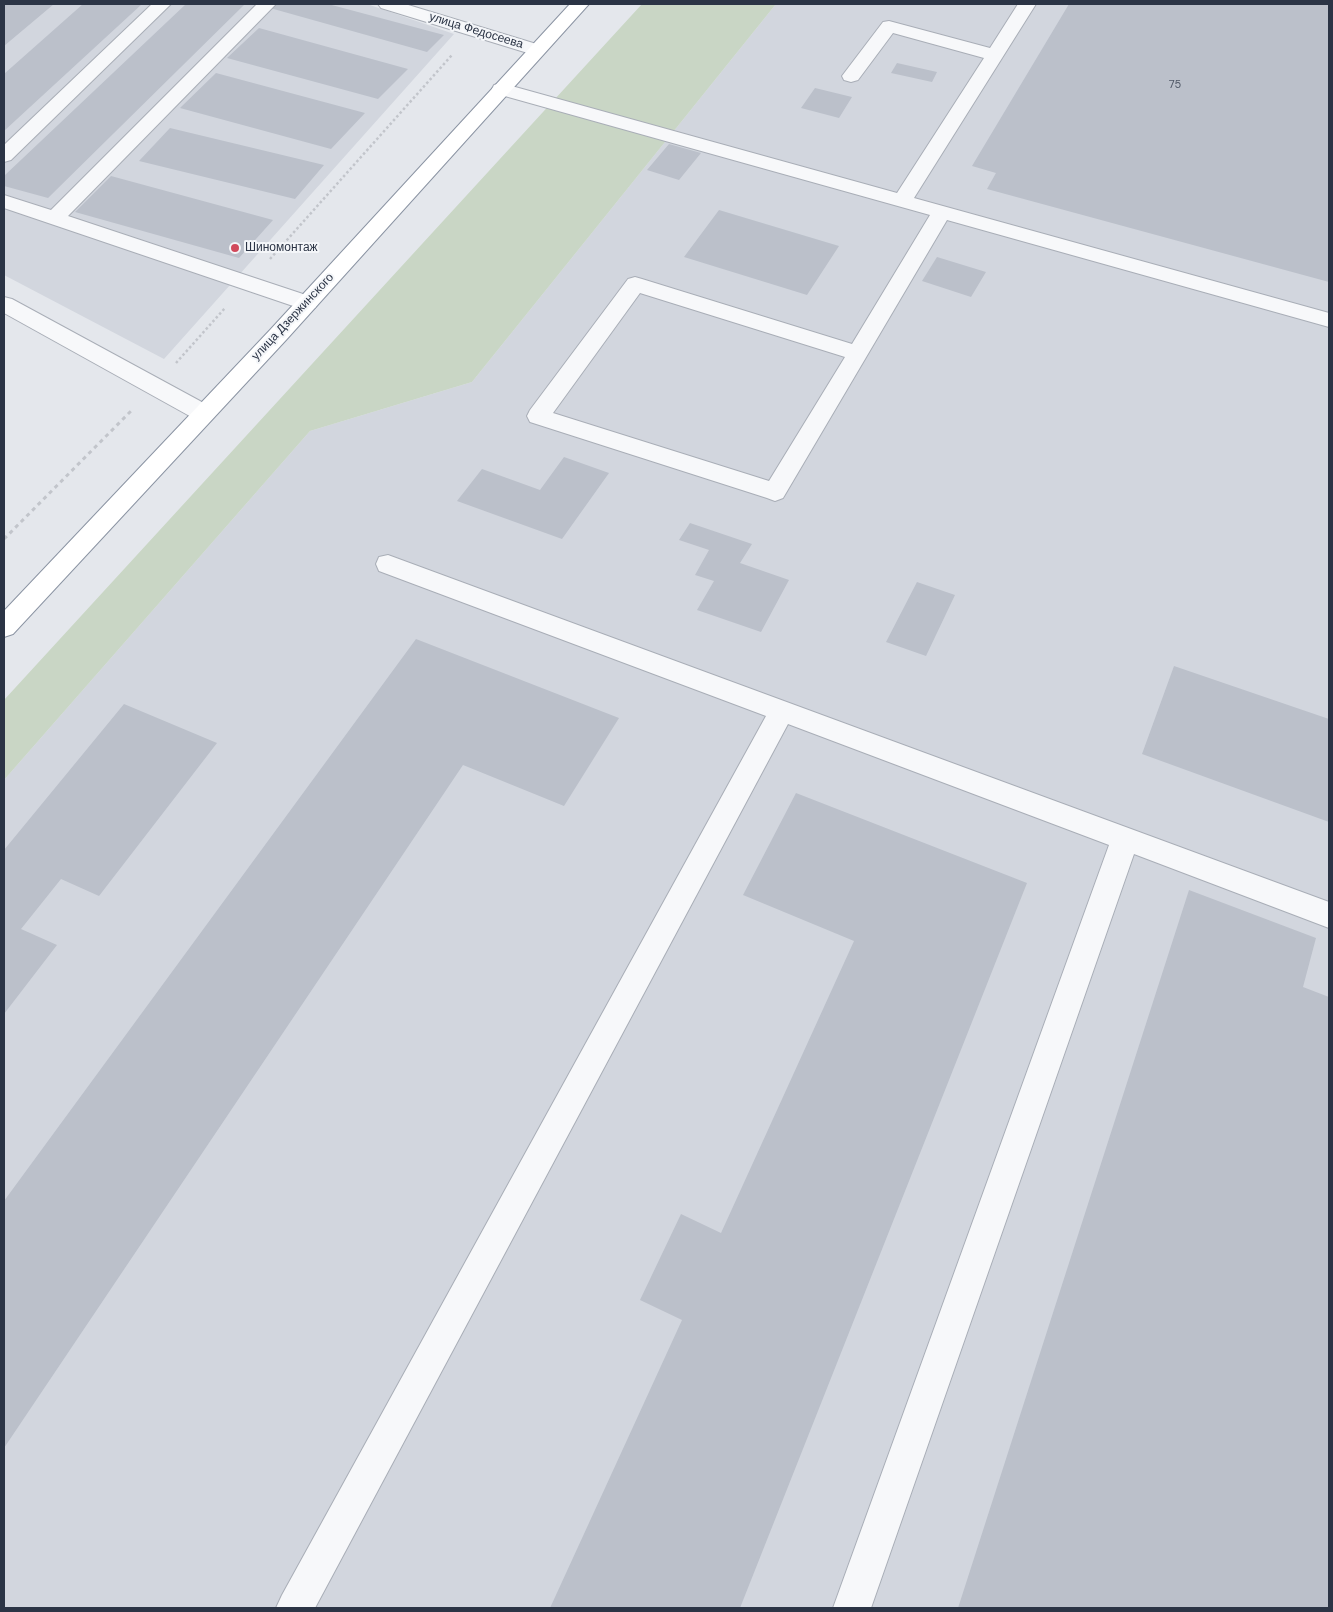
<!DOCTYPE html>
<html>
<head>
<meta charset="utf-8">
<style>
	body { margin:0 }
	#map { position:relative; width:1333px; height:1612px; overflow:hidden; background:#e4e7ec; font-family:"DM Sans",sans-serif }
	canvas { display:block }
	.frame { position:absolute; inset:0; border:5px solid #2b3445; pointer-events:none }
</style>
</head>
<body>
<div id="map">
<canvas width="1333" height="1612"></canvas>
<div class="frame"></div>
</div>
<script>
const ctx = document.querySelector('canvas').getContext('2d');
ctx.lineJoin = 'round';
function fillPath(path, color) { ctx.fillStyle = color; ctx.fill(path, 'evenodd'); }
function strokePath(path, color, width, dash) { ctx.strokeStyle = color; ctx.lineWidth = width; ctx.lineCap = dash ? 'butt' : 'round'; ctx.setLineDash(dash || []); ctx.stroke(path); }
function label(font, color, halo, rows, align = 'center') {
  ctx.font = font + ' "DM Sans",sans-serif'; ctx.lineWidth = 4; ctx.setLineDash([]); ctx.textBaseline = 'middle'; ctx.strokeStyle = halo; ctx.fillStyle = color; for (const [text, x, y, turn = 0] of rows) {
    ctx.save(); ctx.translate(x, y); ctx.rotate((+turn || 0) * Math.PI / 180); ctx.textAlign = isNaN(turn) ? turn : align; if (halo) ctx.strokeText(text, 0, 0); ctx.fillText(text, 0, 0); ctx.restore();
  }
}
fillPath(new Path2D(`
	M 4,4 L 367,4 L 454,34 L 164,359 L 4,275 Z
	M 776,4 L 1329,4 L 1329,1608 L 4,1608 L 4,780 L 310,431 L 472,382 Z`), '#d2d6de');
fillPath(new Path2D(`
	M 642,4 L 776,4 L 472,382 L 310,431 L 4,780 L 4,700 Z`), '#c9d6c5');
fillPath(new Path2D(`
	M 4,4 L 54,4 L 4,46 Z
	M 83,4 L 142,4 L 4,131 L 4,74 Z
	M 186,4 L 245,4 L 48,198 L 4,186 L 4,176 Z
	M 275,4 L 328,4 L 444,35 L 427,52 L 270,8 Z
	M 1069,4 L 1329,4 L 1329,282 L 987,189 L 996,173 L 972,166 Z
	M 259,28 L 408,69 L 378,99 L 227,58 Z
	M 897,63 L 937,72 L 932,82 L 891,73 Z
	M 216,73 L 365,113 L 331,149 L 180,108 Z
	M 815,88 L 852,97 L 839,118 L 801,108 Z
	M 170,128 L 324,165 L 295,199 L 139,161 Z
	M 669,144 L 701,153 L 679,180 L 647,170 Z
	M 111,176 L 273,220 L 239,258 L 75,212 Z
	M 719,210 L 839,246 L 807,295 L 684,257 Z
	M 937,257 L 986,272 L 971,297 L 922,281 Z
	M 564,457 L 609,473 L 562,539 L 457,501 L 482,469 L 540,490 Z
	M 690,523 L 752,544 L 740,563 L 789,580 L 761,632 L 697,610 L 714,581 L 695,575 L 709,550 L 679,540 Z
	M 917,582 L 955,595 L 926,656 L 886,642 Z
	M 416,639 L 619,718 L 564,806 L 463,765 L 4,1448 L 4,1201 Z
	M 1174,666 L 1329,719 L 1329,822 L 1142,754 Z
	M 124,704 L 217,743 L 99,896 L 61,879 L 21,929 L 57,945 L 4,1014 L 4,850 Z
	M 796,793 L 1027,883 L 740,1608 L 550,1608 L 682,1320 L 640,1300 L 681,1214 L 721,1233 L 854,941 L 743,895 Z
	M 1189,890 L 1316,938 L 1303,987 L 1329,997 L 1329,1608 L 958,1608 Z`), '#bbc0ca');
const minor = new Path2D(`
	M 152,4 L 171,4 L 11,160 L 4,162 L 4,145 Z
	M 257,4 L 276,4 L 68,216 L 315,298 L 318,303 L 315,308 L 307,310 L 299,308 L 4,208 L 4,195 L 51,210 Z
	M 378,4 L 405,4 L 543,46 L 546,50 L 543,54 L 537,56 L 531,54 L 381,8 Z
	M 1018,4 L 1036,4 L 914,198 L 1329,313 L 1329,327 L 947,220 L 783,498 L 775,501 L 767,498 L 530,422 L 527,416 L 530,410 L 628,279 L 635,277 L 642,279 L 852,344 L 930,215 L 494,93 L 492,89 L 494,85 L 501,83 L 508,85 L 897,193 L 984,58 L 893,33 L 858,80 L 851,82 L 844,80 L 842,76 L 883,22 L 889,21 L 990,48 ZM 640,293 L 845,357 L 769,481 L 553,413 Z
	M 4,297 L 12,299 L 211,407 L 214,413 L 211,419 L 203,421 L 195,419 L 4,313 Z
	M 388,555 L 1329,902 L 1329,928 L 1134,854 L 871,1608 L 833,1608 L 1109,845 L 788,724 L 315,1608 L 276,1608 L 282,1595 L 766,716 L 379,571 L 376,564 L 379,557 Z`);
const highway = new Path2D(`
	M 570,4 L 589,4 L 286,340 L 13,634 L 4,637 L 4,611 L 270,330 Z`);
strokePath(minor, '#a9aeb7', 2);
strokePath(highway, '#8b94a3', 2);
strokePath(new Path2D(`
	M 270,259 L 452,55
	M 176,363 L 225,308`), '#c2c5cb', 2.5, [2.5, 2.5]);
strokePath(new Path2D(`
	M 4,539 L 131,411`), '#c2c5cb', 3, [4, 4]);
fillPath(minor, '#f7f8fa');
fillPath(highway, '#fff');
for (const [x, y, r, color] of [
	[235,248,5,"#d1495b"]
]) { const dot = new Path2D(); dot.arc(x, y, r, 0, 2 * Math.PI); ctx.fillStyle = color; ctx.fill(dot); strokePath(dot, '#f4f6f9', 2); }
label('11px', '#4f5766', null, [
	["75",1175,85]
]);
label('12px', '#2b3445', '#f4f6f9', [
	["улица Федосеева",476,31,17],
	["улица Дзержинского",293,317,-47]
]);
label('12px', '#2b3445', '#f4f6f9', [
	["Шиномонтаж",245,248]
], 'left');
</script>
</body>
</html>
